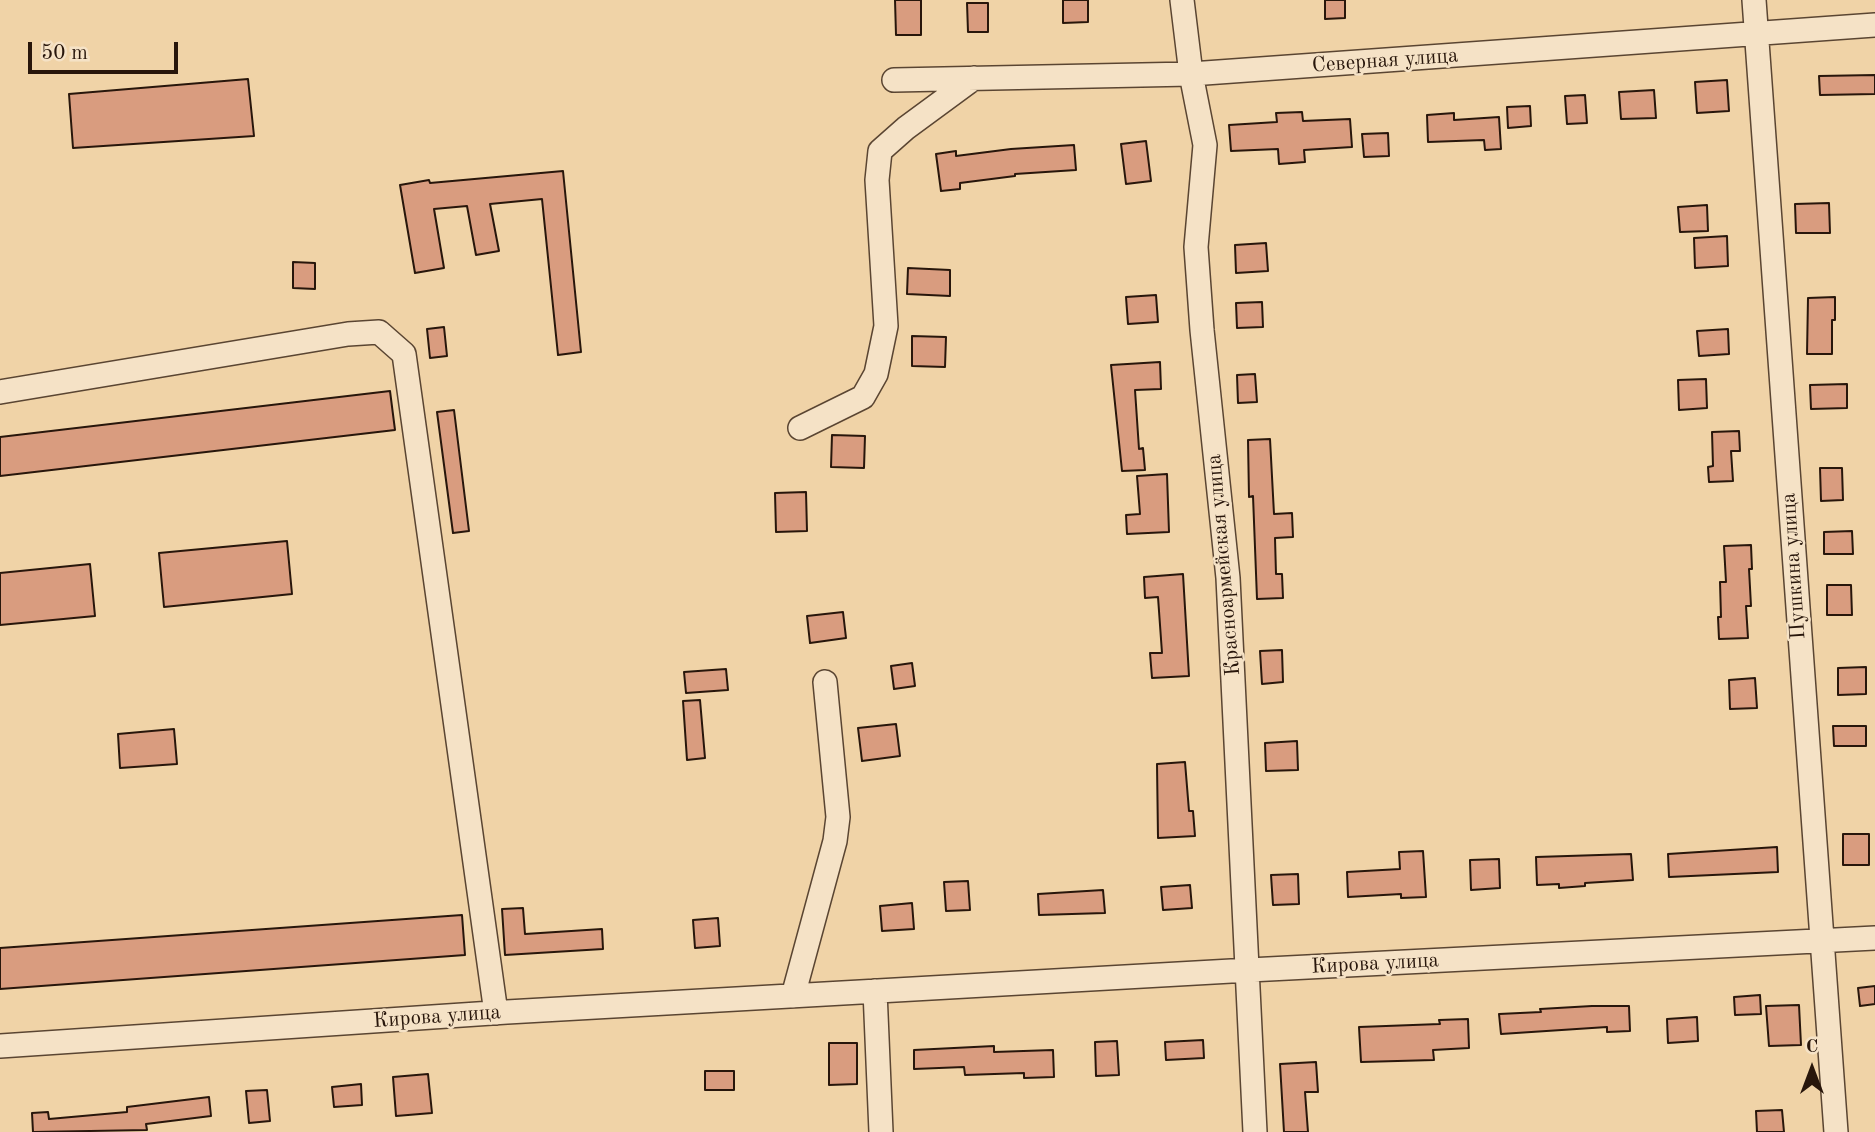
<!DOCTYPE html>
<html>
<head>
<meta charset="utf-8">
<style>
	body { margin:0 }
	#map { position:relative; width:1875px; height:1132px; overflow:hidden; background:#f0d3a7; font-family:"Old Standard TT",serif }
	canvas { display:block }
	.north { position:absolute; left:1777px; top:1034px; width:70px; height:70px; -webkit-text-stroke:5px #f5e2c6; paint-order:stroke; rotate:0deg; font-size:19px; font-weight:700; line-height:28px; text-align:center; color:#28160b }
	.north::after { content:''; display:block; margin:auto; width:24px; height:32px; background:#28160b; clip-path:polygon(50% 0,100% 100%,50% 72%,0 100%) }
	.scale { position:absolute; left:28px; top:42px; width:150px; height:32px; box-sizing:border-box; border:4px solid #28160b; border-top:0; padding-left:9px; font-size:21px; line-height:24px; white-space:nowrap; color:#28160b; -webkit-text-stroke:5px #f5e2c6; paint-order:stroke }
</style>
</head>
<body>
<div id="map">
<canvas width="1875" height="1132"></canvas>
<div class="north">С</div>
<div class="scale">50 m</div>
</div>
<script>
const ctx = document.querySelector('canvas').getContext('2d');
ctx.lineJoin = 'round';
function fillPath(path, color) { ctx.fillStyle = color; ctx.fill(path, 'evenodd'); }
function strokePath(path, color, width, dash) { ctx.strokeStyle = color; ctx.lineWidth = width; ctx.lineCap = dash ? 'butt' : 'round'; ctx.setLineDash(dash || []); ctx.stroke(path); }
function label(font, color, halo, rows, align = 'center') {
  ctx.font = font + ' "Old Standard TT",serif'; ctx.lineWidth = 5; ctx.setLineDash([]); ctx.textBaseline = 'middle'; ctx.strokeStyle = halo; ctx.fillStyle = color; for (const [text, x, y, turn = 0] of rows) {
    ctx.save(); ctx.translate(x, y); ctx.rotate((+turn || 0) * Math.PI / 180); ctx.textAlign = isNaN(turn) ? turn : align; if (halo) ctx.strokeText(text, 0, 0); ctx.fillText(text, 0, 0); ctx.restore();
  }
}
const building = new Path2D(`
	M 895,0 L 921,0 L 921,35 L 896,35 Z
	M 1063,0 L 1088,0 L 1088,22 L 1063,23 Z
	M 1325,0 L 1345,0 L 1345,18 L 1325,19 Z
	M 967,3 L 988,3 L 988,32 L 968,32 Z
	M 1875,75 L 1875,94 L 1820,95 L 1819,76 Z
	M 248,79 L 254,136 L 73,148 L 69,94 Z
	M 1727,80 L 1729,111 L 1697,113 L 1695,82 Z
	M 1654,90 L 1656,118 L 1621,119 L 1619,92 Z
	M 1585,95 L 1587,123 L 1567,124 L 1565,96 Z
	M 1530,106 L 1531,126 L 1508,128 L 1507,107 Z
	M 1302,112 L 1303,121 L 1350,119 L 1352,147 L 1304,150 L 1305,162 L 1279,164 L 1278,149 L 1231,151 L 1229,125 L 1277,122 L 1276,113 Z
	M 1454,113 L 1454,120 L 1499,117 L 1501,149 L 1485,150 L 1484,140 L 1428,142 L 1427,115 Z
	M 1388,133 L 1389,156 L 1364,157 L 1362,134 Z
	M 1146,141 L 1151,181 L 1126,184 L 1121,144 Z
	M 1074,145 L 1076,170 L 1015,174 L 1015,176 L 960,183 L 960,189 L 941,191 L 936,154 L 956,151 L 956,156 L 1011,149 Z
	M 563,171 L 581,352 L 558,355 L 542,199 L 490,204 L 499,251 L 476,255 L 467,206 L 434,209 L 444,268 L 415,273 L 400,185 L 429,180 L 430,183 Z
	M 1829,203 L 1830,233 L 1796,233 L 1795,204 Z
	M 1707,205 L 1708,231 L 1680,232 L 1678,207 Z
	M 1727,236 L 1728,266 L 1695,268 L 1694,238 Z
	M 1266,243 L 1268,271 L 1236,273 L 1235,245 Z
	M 293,262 L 315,263 L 315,289 L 293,288 Z
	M 908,268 L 950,270 L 950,296 L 907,294 Z
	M 1156,295 L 1158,322 L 1128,324 L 1126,297 Z
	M 1835,297 L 1835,320 L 1832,320 L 1832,354 L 1807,354 L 1808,298 Z
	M 1262,302 L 1263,327 L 1237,328 L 1236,303 Z
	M 444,327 L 447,356 L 430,358 L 427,329 Z
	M 1728,329 L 1729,354 L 1699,356 L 1697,331 Z
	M 912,336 L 946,337 L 945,367 L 912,366 Z
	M 1160,362 L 1161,389 L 1135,390 L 1139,449 L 1143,448 L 1145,470 L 1122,471 L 1111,365 Z
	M 1255,374 L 1257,402 L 1238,403 L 1237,375 Z
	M 1706,379 L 1707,408 L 1679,410 L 1678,380 Z
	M 1847,384 L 1847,408 L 1811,409 L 1810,385 Z
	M 390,391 L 395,430 L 0,476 L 0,437 Z
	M 454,410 L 469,531 L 453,533 L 437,412 Z
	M 1739,431 L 1740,451 L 1731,451 L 1733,481 L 1709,482 L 1708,467 L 1713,466 L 1712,432 Z
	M 832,435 L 865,436 L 864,468 L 831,467 Z
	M 1270,439 L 1274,514 L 1292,513 L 1293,537 L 1275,538 L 1276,574 L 1282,574 L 1283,598 L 1257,599 L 1253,496 L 1249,497 L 1248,440 Z
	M 1820,468 L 1842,468 L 1843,500 L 1821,501 Z
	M 1167,474 L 1169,532 L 1127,534 L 1126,515 L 1140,514 L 1137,476 Z
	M 806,492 L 807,531 L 776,532 L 775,493 Z
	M 1852,531 L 1853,554 L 1824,554 L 1824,532 Z
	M 287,541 L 292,594 L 164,607 L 159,553 Z
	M 1751,545 L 1752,569 L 1749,569 L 1751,606 L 1746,606 L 1748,638 L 1719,639 L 1718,617 L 1721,617 L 1720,582 L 1726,582 L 1724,546 Z
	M 90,564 L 95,616 L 0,625 L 0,573 Z
	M 1183,574 L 1189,676 L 1152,678 L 1150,653 L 1162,653 L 1158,597 L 1145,598 L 1144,577 Z
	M 1827,585 L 1851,585 L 1852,615 L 1827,615 Z
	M 843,612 L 846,638 L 810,643 L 807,616 Z
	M 1282,650 L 1283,682 L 1262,684 L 1260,651 Z
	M 912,663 L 915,686 L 894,689 L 891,666 Z
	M 1866,667 L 1866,694 L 1838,695 L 1838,668 Z
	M 726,669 L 728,690 L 686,693 L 684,672 Z
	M 1755,678 L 1757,708 L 1730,709 L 1729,680 Z
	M 700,700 L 705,758 L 687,760 L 683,701 Z
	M 896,724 L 900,756 L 862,761 L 858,728 Z
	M 1833,726 L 1866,726 L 1866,746 L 1834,746 Z
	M 174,729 L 177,764 L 120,768 L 118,734 Z
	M 1297,741 L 1298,770 L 1266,771 L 1265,743 Z
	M 1185,762 L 1189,811 L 1193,811 L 1195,836 L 1158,838 L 1157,764 Z
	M 1843,834 L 1869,834 L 1869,865 L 1843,865 Z
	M 1777,847 L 1778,872 L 1669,877 L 1668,854 Z
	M 1423,851 L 1426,897 L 1401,898 L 1401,894 L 1348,897 L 1347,872 L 1400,869 L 1399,852 Z
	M 1631,854 L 1633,880 L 1585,883 L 1585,886 L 1559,888 L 1559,884 L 1537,885 L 1536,857 Z
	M 1499,859 L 1500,888 L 1471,890 L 1470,860 Z
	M 1298,874 L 1299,904 L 1273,905 L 1271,875 Z
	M 968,881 L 970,910 L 946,911 L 944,882 Z
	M 1190,885 L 1192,908 L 1163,910 L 1161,887 Z
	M 1103,890 L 1105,913 L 1039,915 L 1038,894 Z
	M 912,903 L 914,929 L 882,931 L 880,906 Z
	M 523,908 L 525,934 L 602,929 L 603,949 L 505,955 L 502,909 Z
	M 462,915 L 465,955 L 0,989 L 0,948 Z
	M 718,918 L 720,946 L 695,948 L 693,920 Z
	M 1875,986 L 1875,1004 L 1860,1006 L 1858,988 Z
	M 1760,995 L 1761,1014 L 1735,1015 L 1734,997 Z
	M 1799,1005 L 1801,1045 L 1769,1046 L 1766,1006 Z
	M 1592,1006 L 1629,1006 L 1630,1031 L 1607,1032 L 1607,1027 L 1501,1034 L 1499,1014 L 1541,1012 L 1540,1009 Z
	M 1697,1017 L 1698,1041 L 1668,1043 L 1667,1019 Z
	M 1468,1019 L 1469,1048 L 1433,1050 L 1434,1060 L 1361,1062 L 1359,1027 L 1440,1024 L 1439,1020 Z
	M 1203,1040 L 1204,1058 L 1166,1060 L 1165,1042 Z
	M 1117,1041 L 1119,1075 L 1096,1076 L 1095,1042 Z
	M 829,1043 L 857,1043 L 857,1084 L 829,1085 Z
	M 994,1046 L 994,1052 L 1053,1050 L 1054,1077 L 1024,1078 L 1024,1073 L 965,1075 L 964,1067 L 914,1069 L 914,1050 Z
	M 1316,1062 L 1318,1092 L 1305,1092 L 1308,1132 L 1284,1132 L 1280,1064 Z
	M 705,1071 L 734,1071 L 734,1090 L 705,1090 Z
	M 428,1074 L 432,1113 L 396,1116 L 393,1077 Z
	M 361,1084 L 362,1105 L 334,1107 L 332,1087 Z
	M 267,1090 L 270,1121 L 249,1123 L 246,1091 Z
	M 209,1097 L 211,1116 L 146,1124 L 147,1130 L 33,1132 L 32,1113 L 48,1112 L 49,1119 L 127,1112 L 127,1107 Z
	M 1782,1110 L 1784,1132 L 1757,1132 L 1756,1111 Z`);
fillPath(building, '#d99c7f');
strokePath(building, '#28160b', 2);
const minor = new Path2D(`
	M 1182,0 L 1191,74 L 1205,145 L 1196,247 L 1202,330 L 1228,578 L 1255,1132
	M 1754,0 L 1836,1132
	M 894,80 L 1191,74 L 1875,25
	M 0,392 L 348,334 L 379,332 L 404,354 L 496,1013
	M 800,428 L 863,397 L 876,374 L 886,326 L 877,180 L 880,151 L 906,128 L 974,78
	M 875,991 L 881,1132
	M 793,996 L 835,841 L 838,817 L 825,682
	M 0,1046 L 507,1012 L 1249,970 L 1875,938`);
strokePath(minor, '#5a4532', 26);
strokePath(minor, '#f5e2c6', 23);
label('21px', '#28160b', '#f5e2c6', [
	["Северная улица",1385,61,-4],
	["Красноармейская улица",1224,565,-95],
	["Пушкина улица",1794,566,-94],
	["Кирова улица",1375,964,-3],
	["Кирова улица",437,1017,-4]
]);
</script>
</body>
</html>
